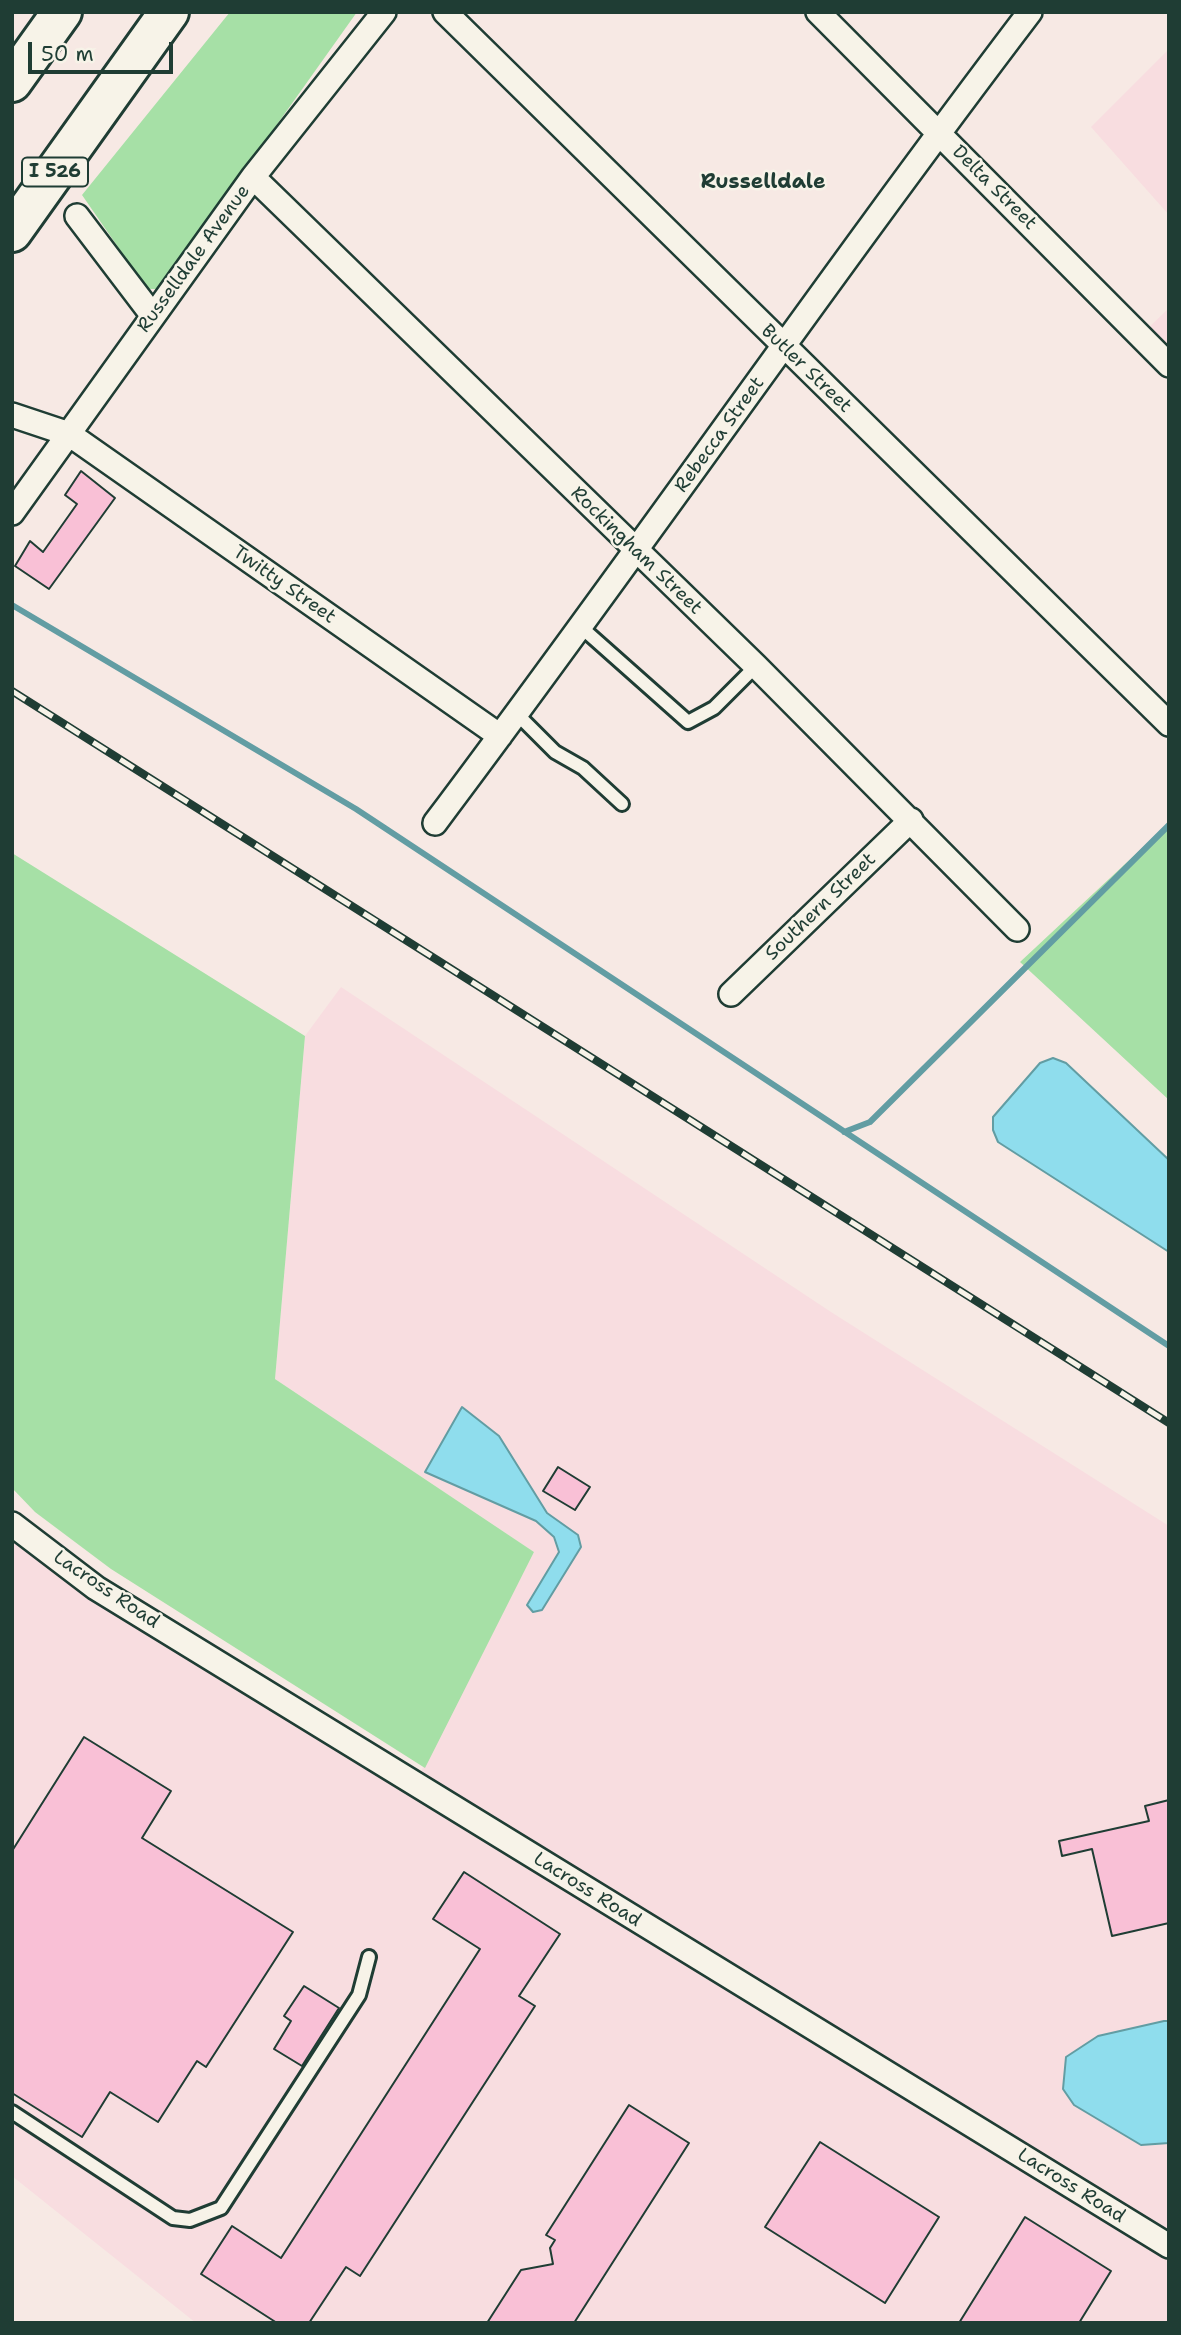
<!DOCTYPE html>
<html>
<head>
<meta charset="utf-8">
<style>
	body { margin:0 }
	#map { position:relative; width:1181px; height:2335px; overflow:hidden; background:#f7e9e4; font-family:"Shantell Sans",sans-serif }
	canvas { display:block }
	.frame { position:absolute; inset:0; border:14px solid #1f3d34; pointer-events:none }
	.scale { position:absolute; left:28px; top:42px; width:145px; height:32px; box-sizing:border-box; border:4px solid #1f3d34; border-top:0; padding-left:9px; font-size:21px; line-height:24px; white-space:nowrap; color:#1f3d34; -webkit-text-stroke:5px #f7f3e8; paint-order:stroke }
</style>
</head>
<body>
<div id="map">
<canvas width="1181" height="2335"></canvas>
<div class="frame"></div>
<div class="scale">50 m</div>
</div>
<script>
const ctx = document.querySelector('canvas').getContext('2d');
ctx.lineJoin = 'round';
function fillPath(path, color) { ctx.fillStyle = color; ctx.fill(path, 'evenodd'); }
function strokePath(path, color, width, dash) { ctx.strokeStyle = color; ctx.lineWidth = width; ctx.lineCap = dash ? 'butt' : 'round'; ctx.setLineDash(dash || []); ctx.stroke(path); }
function label(font, color, halo, rows, align = 'center') {
  ctx.font = font + ' "Shantell Sans",sans-serif'; ctx.lineWidth = 5; ctx.setLineDash([]); ctx.textBaseline = 'middle'; ctx.strokeStyle = halo; ctx.fillStyle = color; for (const [text, x, y, turn = 0] of rows) {
    ctx.save(); ctx.translate(x, y); ctx.rotate((+turn || 0) * Math.PI / 180); ctx.textAlign = isNaN(turn) ? turn : align; if (halo) ctx.strokeText(text, 0, 0); ctx.fillText(text, 0, 0); ctx.restore();
  }
}
fillPath(new Path2D(`
	M 1169,49 L 1169,215 L 1091,127 Z
	M 1169,308 L 1169,365 L 1140,336 Z
	M 341,987 L 831,1312 L 1169,1526 L 1169,2323 L 196,2323 L 12,2176 L 12,1524 L 415,1783 L 534,1552 L 275,1379 L 305,1036 Z`), '#f8dde0');
fillPath(new Path2D(`
	M 230,12 L 357,12 L 160,289 L 147,289 L 82,195 Z
	M 1169,823 L 1169,1100 L 1020,962 Z
	M 12,853 L 305,1036 L 275,1379 L 534,1552 L 425,1768 L 111,1569 L 35,1512 L 12,1488 Z`), '#a6e0a6');
const water = new Path2D(`
	M 1053,1058 L 1066,1063 L 1169,1160 L 1169,1252 L 998,1142 L 993,1130 L 993,1117 L 1040,1063 Z
	M 462,1407 L 499,1436 L 547,1513 L 578,1535 L 581,1547 L 542,1610 L 533,1612 L 527,1605 L 559,1552 L 554,1537 L 536,1521 L 425,1472 Z
	M 1164,2021 L 1169,2021 L 1169,2143 L 1141,2145 L 1074,2105 L 1063,2089 L 1066,2057 L 1098,2036 Z`);
fillPath(water, '#8fdded');
strokePath(water, '#629da3', 2);
strokePath(new Path2D(`
	M 12,605 L 356,809 L 1169,1346
	M 844,1132 L 870,1122 L 1169,825`), '#629da3', 6);
const building = new Path2D(`
	M 81,471 L 115,498 L 49,589 L 15,566 L 30,541 L 43,552 L 77,504 L 65,495 Z
	M 558,1467 L 590,1487 L 575,1510 L 543,1491 Z
	M 84,1737 L 171,1791 L 142,1838 L 293,1932 L 206,2067 L 197,2061 L 158,2122 L 110,2092 L 82,2137 L 12,2093 L 12,1851 Z
	M 1169,1800 L 1169,1923 L 1112,1936 L 1092,1849 L 1062,1856 L 1059,1841 L 1149,1821 L 1145,1806 Z
	M 464,1872 L 560,1934 L 519,1996 L 535,2006 L 360,2276 L 346,2267 L 309,2323 L 277,2323 L 201,2274 L 232,2226 L 281,2258 L 480,1949 L 433,1919 Z
	M 304,1986 L 339,2008 L 302,2066 L 274,2049 L 291,2021 L 284,2016 Z
	M 629,2105 L 689,2143 L 574,2323 L 487,2323 L 521,2270 L 553,2264 L 550,2248 L 555,2240 L 546,2235 Z
	M 820,2142 L 939,2217 L 885,2303 L 765,2227 Z
	M 1025,2217 L 1111,2271 L 1079,2323 L 959,2323 Z`);
fillPath(building, '#f9c0d6');
strokePath(building, '#1f3d34', 2);
const service = new Path2D(`
	M 581,627 L 688,722 L 714,708 L 756,666
	M 517,714 L 555,752 L 583,768 L 622,804
	M 12,2112 L 173,2218 L 190,2220 L 221,2208 L 359,1995 L 369,1957`);
const minor = new Path2D(`
	M 445,12 L 1169,724
	M 818,12 L 1169,365
	M 253,177 L 756,666 L 1017,929
	M 77,216 L 153,316
	M 12,415 L 69,434 L 500,736
	M 12,513 L 253,177 L 384,12
	M 435,823 C 636,556 827,279 1030,12
	M 731,994 L 911,820
	M 12,1524 L 96,1588 L 1169,2246`);
const motorway = new Path2D(`
	M 12,82 L 62,12
	M 12,232 L 169,12`);
strokePath(service, '#1f3d34', 18);
strokePath(minor, '#1f3d34', 28);
strokePath(motorway, '#1f3d34', 44);
strokePath(service, '#f7f3e8', 12);
strokePath(minor, '#f7f3e8', 23);
strokePath(motorway, '#f7f3e8', 38);
const rail = new Path2D(`
	M 12,691 L 1169,1423`);
strokePath(rail, '#1f3d34', 8);
strokePath(rail, '#f7f3e8', 5, [16]);
for (const [x, y, w] of [
	[55,172,66]
]) { const box = new Path2D(); box.roundRect(x - w / 2, y - 14.5, w, 29, 5); ctx.fillStyle = '#f7f3e8'; ctx.fill(box); strokePath(box, '#1f3d34', 2); }
label('bold 18px', '#1f3d34', null, [
	["I 526",55,172]
]);
label('19px', '#1f3d34', '#f7f3e8', [
	["Delta Street",994,188,45],
	["Russelldale Avenue",194,259,-54],
	["Butler Street",806,369,44],
	["Rebecca Street",720,435,-54],
	["Rockingham Street",636,551,44],
	["Twitty Street",284,585,35],
	["Southern Street",821,907,-44],
	["Lacross Road",106,1590,34],
	["Lacross Road",587,1890,32],
	["Lacross Road",1071,2186,32]
]);
label('bold 21px', '#1f3d34', '#f7f3e8', [
	["Russelldale",763,183]
]);
</script>
</body>
</html>
